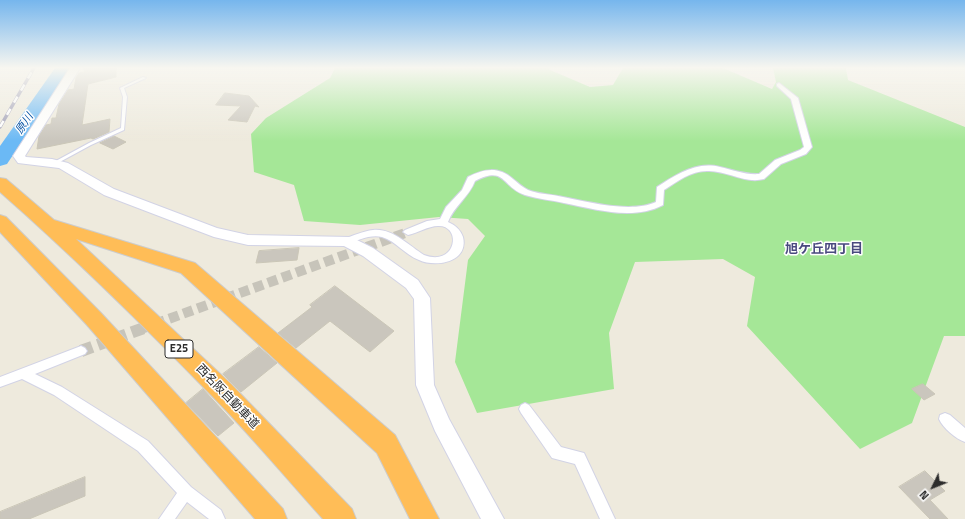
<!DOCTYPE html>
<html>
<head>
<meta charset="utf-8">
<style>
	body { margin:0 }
	#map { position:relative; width:965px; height:519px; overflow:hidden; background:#eeeadd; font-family:"Titillium Web",sans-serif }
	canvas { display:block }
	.north { position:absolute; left:913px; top:467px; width:40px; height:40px; -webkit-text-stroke:3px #fff; paint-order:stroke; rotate:227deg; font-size:11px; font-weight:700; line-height:16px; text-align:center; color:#2c2c2c }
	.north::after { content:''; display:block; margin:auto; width:14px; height:18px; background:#2c2c2c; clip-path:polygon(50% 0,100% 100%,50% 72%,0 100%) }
</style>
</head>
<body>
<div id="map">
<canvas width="965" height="519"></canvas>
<div class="north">N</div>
</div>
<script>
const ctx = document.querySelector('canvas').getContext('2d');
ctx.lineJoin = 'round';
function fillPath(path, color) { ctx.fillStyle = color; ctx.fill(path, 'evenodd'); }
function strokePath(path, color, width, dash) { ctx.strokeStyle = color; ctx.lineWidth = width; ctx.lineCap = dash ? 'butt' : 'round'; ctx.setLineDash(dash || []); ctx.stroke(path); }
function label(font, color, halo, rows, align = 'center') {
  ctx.font = font + ' "Titillium Web","Noto Sans JP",sans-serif'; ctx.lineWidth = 3; ctx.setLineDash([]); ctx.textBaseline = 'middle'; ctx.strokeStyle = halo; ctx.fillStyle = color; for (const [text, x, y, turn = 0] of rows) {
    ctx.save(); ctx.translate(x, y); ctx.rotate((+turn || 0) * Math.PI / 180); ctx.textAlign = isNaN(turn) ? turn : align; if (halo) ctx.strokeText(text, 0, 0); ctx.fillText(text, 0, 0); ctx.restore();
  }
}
fillPath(new Path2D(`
	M 335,68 L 550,68 L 548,69 L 590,87 L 613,85 L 623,68 L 723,68 L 772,89 L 776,82 L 773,68 L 846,68 L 848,80 L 965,127 L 965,336 L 944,336 L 912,423 L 860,449 L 747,326 L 755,277 L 723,259 L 635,262 L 609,333 L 614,389 L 477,413 L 455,362 L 468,260 L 485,236 L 468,219 L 439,217 L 360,225 L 304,221 L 294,185 L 254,172 L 251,134 L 266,118 L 330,78 Z`), '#a5e797');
fillPath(new Path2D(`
	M 55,68 L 71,68 L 7,164 L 0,166 L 0,146 Z`), '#6bb9f5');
const building = new Path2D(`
	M 84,68 L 116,68 L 116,77 L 88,84 L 82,125 L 110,119 L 109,132 L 93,139 L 91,138 L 37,149 L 39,136 L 46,125 L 51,124 L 52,118 L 56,118 L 59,104 L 68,90 L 74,89 L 76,78 L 79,73 L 84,72 Z
	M 225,93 L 249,96 L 259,107 L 255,106 L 247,122 L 228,120 L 241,106 L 216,105 Z
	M 114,136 L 126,142 L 113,149 L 100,143 Z
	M 299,248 L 297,260 L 256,263 L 259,251 Z
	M 335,286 L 394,331 L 370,352 L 330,321 L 296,348 L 278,333 L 312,307 L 310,305 Z
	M 259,347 L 277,363 L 241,392 L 223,374 Z
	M 923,384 L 935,394 L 924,400 L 912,389 Z
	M 203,389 L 234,423 L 218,436 L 186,403 Z
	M 925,471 L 945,491 L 930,500 L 948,519 L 930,519 L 899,487 Z
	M 85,477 L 85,496 L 29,519 L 0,519 L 0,512 Z`);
fillPath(building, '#cac6bd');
strokePath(building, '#cac6b7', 1);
strokePath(new Path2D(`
	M 141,329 L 408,232`), '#c7c4ba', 10, [10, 5]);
strokePath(new Path2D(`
	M 81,351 L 144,328`), '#c7c4ba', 12, [12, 6]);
const lane = new Path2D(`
	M 143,77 L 146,78 L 124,88 L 127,97 L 124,130 L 91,145 L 56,164 L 54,164 L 54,162 L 89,143 L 121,128 L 123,97 L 120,88 Z`);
const street = new Path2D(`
	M 779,83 L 798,98 L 812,147 L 806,154 L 781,164 L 764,179 C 745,184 728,171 709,171 C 692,170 678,181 664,190 L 663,205 C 633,221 595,209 564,203 C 551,200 538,199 525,195 C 501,187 506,165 475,181 C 469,197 454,206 448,222 C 455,225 460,229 463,237 C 469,262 436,268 419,260 C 405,255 396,241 382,237 C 370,234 357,241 346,244 L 341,241 L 343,239 C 353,236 363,231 373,230 C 393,228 409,246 424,255 C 457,267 462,225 438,226 C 428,226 418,233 408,235 L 403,232 L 405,230 L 427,221 L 440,219 L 446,207 L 462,190 L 468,177 C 484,169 498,166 513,179 C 518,183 522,187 528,190 C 537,194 549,194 558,196 C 585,201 630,214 656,202 L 657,187 C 676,175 696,161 720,167 C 733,170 745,175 759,174 L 775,160 L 800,150 L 804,147 L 791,99 L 777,86 L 777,84 Z
	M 81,346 L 85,348 L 87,351 L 85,354 L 35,374 L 62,387 L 148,441 L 191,487 L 221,510 L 225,519 L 209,519 L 187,502 L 175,519 L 159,519 L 177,493 L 138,451 L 54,395 L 22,379 L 0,387 L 0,377 Z
	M 525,403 L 529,405 L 561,447 L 584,453 L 615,519 L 600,519 L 575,464 L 552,458 L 521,413 L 519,409 L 521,405 Z
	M 945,413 L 950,415 L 965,428 L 965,442 C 956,439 943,428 939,419 L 940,415 Z`);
const secondary = new Path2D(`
	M 70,68 L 80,68 L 25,156 L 26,157 L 52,159 L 68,163 L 114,189 L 217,228 L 248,235 L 351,237 L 373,248 L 418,280 L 430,298 L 434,385 L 449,419 L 504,519 L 481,519 L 435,431 L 416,385 L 414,299 L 406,288 L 363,256 L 344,246 L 248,245 L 214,237 L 104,195 L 59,168 L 18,163 L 13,156 Z`);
const highway = new Path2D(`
	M 0,178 L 6,179 L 54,220 L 195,263 L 395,435 L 439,519 L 410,519 L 377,453 L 181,273 L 76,239 L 231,384 L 352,509 L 356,519 L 323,519 C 287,479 252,437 214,398 C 145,327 74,257 0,192 Z
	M 0,215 L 6,217 L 101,313 L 283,509 L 287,519 L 255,519 L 87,325 L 0,232 Z`);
strokePath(lane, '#d2d3e5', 2);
strokePath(street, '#d2d3e5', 2);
strokePath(secondary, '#d2d3e5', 2);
strokePath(highway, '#ccc', 2);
fillPath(lane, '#fff');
fillPath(street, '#fff');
fillPath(secondary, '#fff');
fillPath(highway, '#ffbd57');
const rail = new Path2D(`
	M 0,127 L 34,68`);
strokePath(rail, '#a09fb7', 3.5);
strokePath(rail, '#fff', 2.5, [7]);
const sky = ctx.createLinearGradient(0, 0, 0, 141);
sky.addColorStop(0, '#76b6ed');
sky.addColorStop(0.48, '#f7f6f0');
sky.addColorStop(1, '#f7f6f000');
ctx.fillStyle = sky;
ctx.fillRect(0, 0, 965, 141);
label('italic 11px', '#0653a6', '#fff', [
	["原川",25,124,-56]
]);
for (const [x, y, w] of [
	[179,349,28]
]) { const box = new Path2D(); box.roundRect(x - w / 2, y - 9, w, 18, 3); ctx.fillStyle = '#fff'; ctx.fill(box); strokePath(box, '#2c2c2c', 1); }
label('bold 11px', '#2c2c2c', null, [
	["E25",179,349]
]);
label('12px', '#2c2c2c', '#fff', [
	["西名阪自動車道",227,397,46]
]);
label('bold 13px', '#49497f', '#fff', [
	["旭ケ丘四丁目",824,250]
]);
</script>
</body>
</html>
